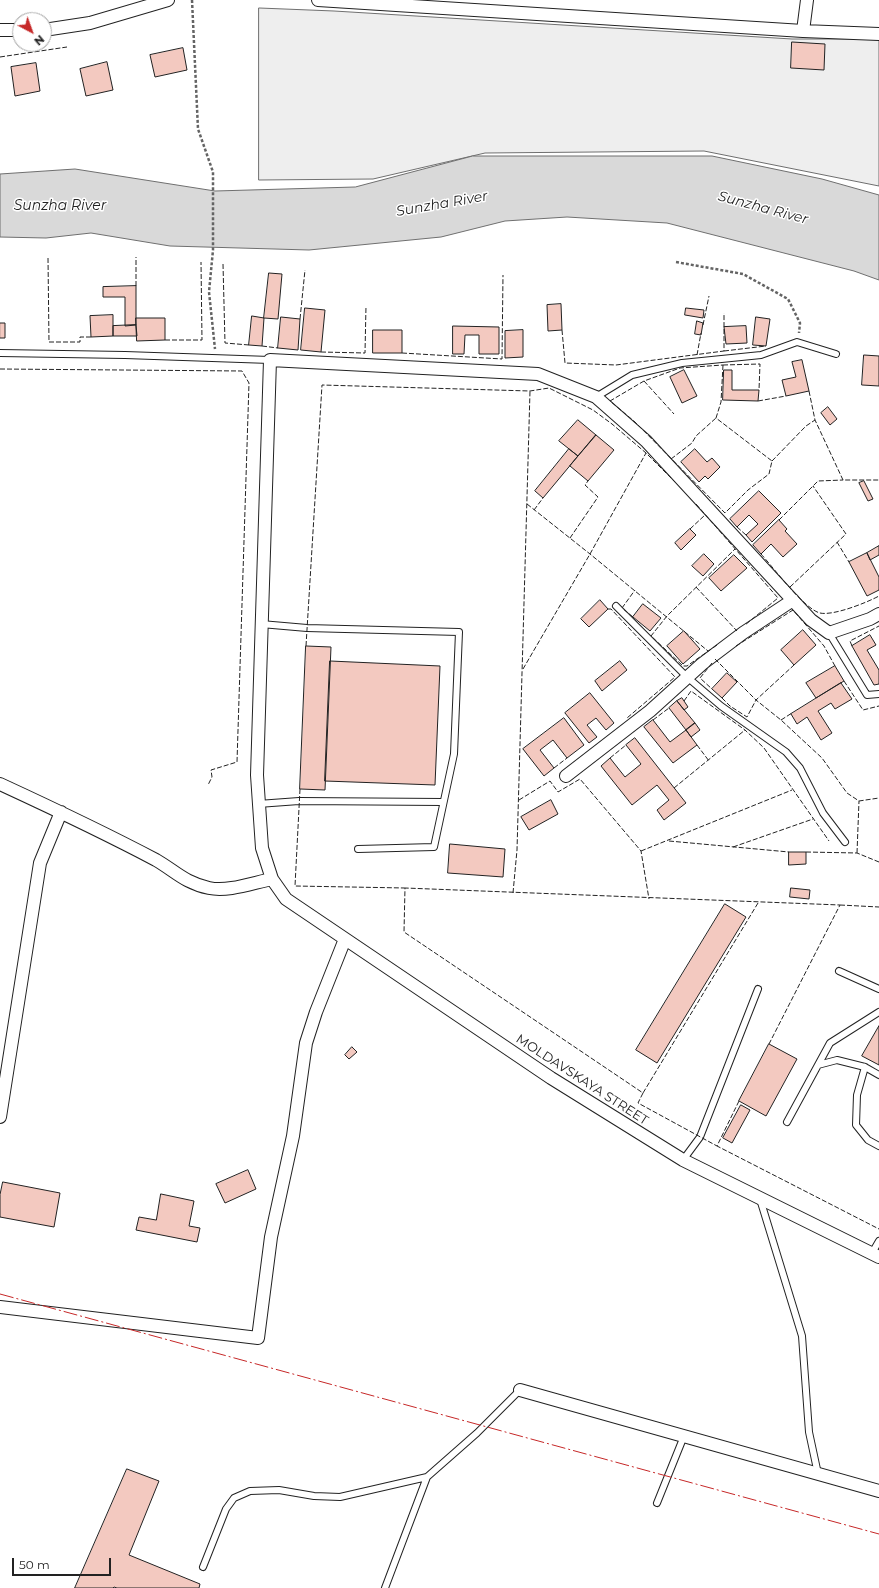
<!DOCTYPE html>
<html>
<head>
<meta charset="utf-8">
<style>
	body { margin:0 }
	#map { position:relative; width:879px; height:1588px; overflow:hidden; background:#fff; font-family:Montserrat,sans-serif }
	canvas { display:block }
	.north { position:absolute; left:12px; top:12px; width:40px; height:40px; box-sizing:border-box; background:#fff; border:1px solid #a7a7a7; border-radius:50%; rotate:139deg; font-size:11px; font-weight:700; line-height:16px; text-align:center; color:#222 }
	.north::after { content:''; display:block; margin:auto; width:14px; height:18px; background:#c62828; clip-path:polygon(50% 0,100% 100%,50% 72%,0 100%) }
	.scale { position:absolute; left:12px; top:1558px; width:99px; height:18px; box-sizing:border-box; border:2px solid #222; border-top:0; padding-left:5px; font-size:12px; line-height:14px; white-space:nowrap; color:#222; -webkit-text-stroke:3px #fff; paint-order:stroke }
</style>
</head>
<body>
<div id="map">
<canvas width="879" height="1588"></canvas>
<div class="north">N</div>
<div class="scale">50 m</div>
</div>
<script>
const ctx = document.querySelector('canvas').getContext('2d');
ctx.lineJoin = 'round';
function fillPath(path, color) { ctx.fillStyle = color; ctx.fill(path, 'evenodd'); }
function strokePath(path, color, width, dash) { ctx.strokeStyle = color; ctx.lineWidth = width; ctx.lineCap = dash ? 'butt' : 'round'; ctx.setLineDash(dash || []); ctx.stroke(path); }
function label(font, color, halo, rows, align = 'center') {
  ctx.font = font + ' Montserrat,sans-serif'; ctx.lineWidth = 3; ctx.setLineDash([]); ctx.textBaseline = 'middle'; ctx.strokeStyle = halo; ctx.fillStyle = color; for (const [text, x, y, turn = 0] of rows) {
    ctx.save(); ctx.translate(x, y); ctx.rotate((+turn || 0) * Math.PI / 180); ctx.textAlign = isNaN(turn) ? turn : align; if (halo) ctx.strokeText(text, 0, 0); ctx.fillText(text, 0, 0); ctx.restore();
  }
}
const green = new Path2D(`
	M 259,8 L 334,11 L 792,39 L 879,39 L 879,186 L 704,151 L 485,153 L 373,179 L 259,180 Z`);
fillPath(green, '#eee');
strokePath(green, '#6f6f6f', 1);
const water = new Path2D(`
	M 473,156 L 712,156 L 822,179 L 879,195 L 879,280 L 854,271 L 667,223 L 567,217 L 505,221 L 441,237 L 309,250 L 170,246 L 91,233 L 46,238 L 0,237 L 0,174 L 75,169 L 215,191 L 355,187 Z`);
fillPath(water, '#d9d9d9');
strokePath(water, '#6f6f6f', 1);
const building = new Path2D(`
	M 792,42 L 825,44 L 824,70 L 791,68 Z
	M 183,48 L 187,70 L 155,77 L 150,55 Z
	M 107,62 L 113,90 L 86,96 L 80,69 Z
	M 36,63 L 40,91 L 15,96 L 11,67 Z
	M 269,273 L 282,274 L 278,319 L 264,318 Z
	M 136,286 L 136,325 L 125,326 L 125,297 L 103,297 L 103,287 Z
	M 561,304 L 562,330 L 548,331 L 547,305 Z
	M 305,308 L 325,310 L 321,352 L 301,350 Z
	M 686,308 L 704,310 L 703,318 L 685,315 Z
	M 113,315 L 113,336 L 91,337 L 90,316 Z
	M 252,316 L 264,318 L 262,346 L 249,345 Z
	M 281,317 L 300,319 L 298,350 L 278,348 Z
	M 756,317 L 770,319 L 766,346 L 753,345 Z
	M 136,318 L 165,318 L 165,340 L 137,341 Z
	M 697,321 L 703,323 L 701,335 L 695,334 Z
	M 0,323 L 5,323 L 5,338 L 0,338 Z
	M 136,325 L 137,336 L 113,336 L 113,326 Z
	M 453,326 L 499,327 L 499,354 L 479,354 L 479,335 L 465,335 L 464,354 L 453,354 Z
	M 746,326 L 747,343 L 726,344 L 724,327 Z
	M 373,330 L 402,330 L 402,353 L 373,353 Z
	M 523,330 L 523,357 L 505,358 L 505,331 Z
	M 864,355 L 879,356 L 879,386 L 862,385 Z
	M 802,360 L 809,391 L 786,396 L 782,380 L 796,377 L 792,362 Z
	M 684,370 L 697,396 L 682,403 L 670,377 Z
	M 724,370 L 732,370 L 732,390 L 759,390 L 758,401 L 723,400 Z
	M 828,407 L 837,419 L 830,425 L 821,413 Z
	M 578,420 L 596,435 L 578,456 L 559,441 Z
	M 596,435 L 614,450 L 588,481 L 570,466 Z
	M 569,449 L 578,456 L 543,498 L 535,491 Z
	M 695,449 L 707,462 L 712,458 L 720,467 L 708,479 L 705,476 L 699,482 L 681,462 Z
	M 864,481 L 873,499 L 868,501 L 859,483 Z
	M 759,491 L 781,513 L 752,542 L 746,535 L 758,524 L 749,515 L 737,527 L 730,519 Z
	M 779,520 L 787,529 L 785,531 L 797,544 L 783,557 L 771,544 L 761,554 L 753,545 Z
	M 690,529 L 696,535 L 681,550 L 675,543 Z
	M 879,546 L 879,555 L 870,560 L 867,553 Z
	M 867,553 L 879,577 L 879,590 L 867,596 L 849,562 Z
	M 704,554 L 714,564 L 703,576 L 692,566 Z
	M 734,555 L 747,568 L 721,591 L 709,578 Z
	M 600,600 L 608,609 L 589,627 L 581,619 Z
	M 643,604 L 661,618 L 650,631 L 633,617 Z
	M 803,630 L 816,645 L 794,665 L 781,650 Z
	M 684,631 L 700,649 L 683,664 L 667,646 Z
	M 870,635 L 876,645 L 867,650 L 879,670 L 879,684 L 874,685 L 852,646 Z
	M 306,646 L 331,647 L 325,790 L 300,789 Z
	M 330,661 L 440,666 L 435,785 L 325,781 Z
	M 620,661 L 627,670 L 602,691 L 595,681 Z
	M 835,666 L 844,681 L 816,698 L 806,683 Z
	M 727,673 L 737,682 L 722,698 L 712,689 Z
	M 841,683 L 852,699 L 835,709 L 831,703 L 818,711 L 832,733 L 821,740 L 807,717 L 797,724 L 791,714 Z
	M 590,693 L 614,723 L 606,730 L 596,718 L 587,725 L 597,737 L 589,743 L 565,713 Z
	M 682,698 L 688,707 L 684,710 L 677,701 Z
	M 677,701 L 695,723 L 686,730 L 669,708 Z
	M 564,718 L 584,745 L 567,758 L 553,740 L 540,750 L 554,768 L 544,776 L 523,749 Z
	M 653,720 L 670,742 L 686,730 L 697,745 L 673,763 L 644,727 Z
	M 695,723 L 700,730 L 691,737 L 686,730 Z
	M 635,738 L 686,803 L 664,820 L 657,810 L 669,800 L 657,785 L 632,805 L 601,766 L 610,758 L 625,777 L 641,764 L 626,745 Z
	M 551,800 L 558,814 L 529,830 L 521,817 Z
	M 450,844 L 505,849 L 503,877 L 448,873 Z
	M 789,852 L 806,852 L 806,864 L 789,865 Z
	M 791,888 L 810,890 L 809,899 L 790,897 Z
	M 725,904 L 746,917 L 657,1063 L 636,1050 Z
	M 879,1026 L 879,1065 L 862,1056 Z
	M 769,1044 L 797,1059 L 766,1116 L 739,1101 Z
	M 352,1047 L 357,1052 L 349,1059 L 345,1055 Z
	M 741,1105 L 750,1110 L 732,1143 L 723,1138 Z
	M 248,1170 L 256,1189 L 225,1203 L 216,1184 Z
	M 3,1182 L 60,1193 L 54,1227 L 0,1217 L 0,1195 Z
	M 161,1194 L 194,1201 L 189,1226 L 200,1228 L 197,1242 L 136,1230 L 139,1217 L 156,1220 Z
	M 127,1469 L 159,1481 L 129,1555 L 200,1584 L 199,1588 L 117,1588 L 114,1587 L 113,1588 L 75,1588 Z`);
fillPath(building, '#f3c9c0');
strokePath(building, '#222', 1);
const lane = new Path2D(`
	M 0,353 L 125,355 L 270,360
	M 596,397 L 632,375 L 682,363 L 761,355 L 797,342 L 836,354
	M 616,606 L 687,677 L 721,706 L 786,752 L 800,768 L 823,813 L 845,842
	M 261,624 L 307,628 L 459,632 L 454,754 L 434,847 L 358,849
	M 829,633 L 867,695 L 879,694
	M 258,804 L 299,801 L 443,802
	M 839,971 L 879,989
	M 818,1065 L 830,1043 L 879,1012
	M 879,1075 L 865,1067 L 857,1095 L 856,1125 L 868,1140 L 879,1146
	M 787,1122 L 818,1065 L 837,1060 L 865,1067
	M 683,1160 L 700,1137 L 758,989
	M 760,1199 L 802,1336 L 809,1432 L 818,1474
	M 872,1253 L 879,1241
	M 657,1503 L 684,1436
	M 203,1567 L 226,1509 L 234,1498 L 250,1491 L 279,1490 L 314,1496 L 340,1497 L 427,1477
	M 385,1588 L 427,1477 L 477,1433 L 520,1390`);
const street = new Path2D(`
	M 318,0 L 803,31 L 879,34
	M 0,30 L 20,30
	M 44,30 L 90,23 L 168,0
	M 803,31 L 807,0
	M 879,614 L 870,619 L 829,633 L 811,620 L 646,441 L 596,397 L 538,374 L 270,360 L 257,775 L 262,848 L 272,879 L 286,899 L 551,1078 L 683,1160 L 879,1257
	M 566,776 L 650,711 L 702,664 L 743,633 L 793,600
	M 0,784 C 52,808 105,833 156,860 C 175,871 185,883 209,888 C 228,892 252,883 272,879
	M 0,1117 L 40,863 L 61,812
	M 0,1307 L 258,1338 L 271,1237 L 293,1136 L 306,1043 L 316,1012 L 345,939
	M 520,1390 L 879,1491`);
strokePath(lane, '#222', 8);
strokePath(street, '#222', 14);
strokePath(new Path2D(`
	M 192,0 L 198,129 L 213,172 L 213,250 L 209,292 L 215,349
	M 676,262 L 743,274 L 788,299 L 800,323 L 799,333`), '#646464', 2.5, [3, 2]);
strokePath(lane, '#fff', 6);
strokePath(street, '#fff', 12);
strokePath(new Path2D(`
	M 0,57 L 67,47
	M 48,258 L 49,342 L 80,342 L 80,337 L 91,337
	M 223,264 L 225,343 L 249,345
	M 136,286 L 136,257
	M 300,319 L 305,270
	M 703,325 L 709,296
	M 562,330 L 565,363 L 616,365 L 724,351 L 724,313
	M 165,340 L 202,340 L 201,262
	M 262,346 L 278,348
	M 724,351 L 766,346
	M 321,352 L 365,353 L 366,306
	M 402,353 L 502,359 L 503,275
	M 697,355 L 701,333
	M 723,365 L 721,402 L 716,418 L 772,461 L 769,474 L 748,490 L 725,513 L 635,422 L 610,401 L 644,381 L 680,368 Z
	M 723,365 L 760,364 L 759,390
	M 0,369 L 242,371 L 249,383 L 237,762 L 211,770 L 212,777 L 208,785
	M 644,381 L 674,414
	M 809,391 L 815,420 L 843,480 L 879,480
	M 758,401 L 786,396
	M 671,459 L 692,443 L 696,436 L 716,418
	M 772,461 L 806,426 L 815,420
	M 527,504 L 590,554 L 708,651
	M 696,504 L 778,598 L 745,625
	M 534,510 L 543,498
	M 779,520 L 818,481 L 843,480
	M 737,527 L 746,535
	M 690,529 L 705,515
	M 570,538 L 598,497 L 585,485 L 588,481
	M 837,542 L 849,562
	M 761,554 C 773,567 804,609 820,613 C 833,616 866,603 879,596
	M 696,587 L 737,631
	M 790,587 L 846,534 L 813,486
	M 608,609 L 611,609 L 675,677 L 627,718
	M 633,617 L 622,608 L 635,590
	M 717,645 L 687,666 L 683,666 L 651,636 L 667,616 L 735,549
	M 306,646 L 322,385 L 530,391 L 549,388 L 593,410 L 612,424 L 646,453 L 675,482
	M 736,646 L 793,610 L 824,646 L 835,666
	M 852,646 L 850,641 L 879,626
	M 715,659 L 756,700 L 781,720 L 822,758 L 847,793 L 859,801 L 879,798
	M 712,663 L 700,678 L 712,689
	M 523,669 L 590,554 L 646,453
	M 844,681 L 863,710 L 879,706
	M 722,698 L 730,706 L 747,717 L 756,700 L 794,665
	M 684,701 L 691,691 L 745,730 L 764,748 L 829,841
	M 653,720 L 669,708
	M 781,720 L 792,713
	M 697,745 L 709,761
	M 610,758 L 626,745
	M 554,768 L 567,758
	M 674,788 L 745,730
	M 300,789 L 295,886 L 405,888
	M 519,800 L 550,781 L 558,792 L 580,779 L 641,851 L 649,899
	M 669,841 L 789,852
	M 733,847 L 813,819
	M 641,851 L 792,790
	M 806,852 L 857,853 L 879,862
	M 857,853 L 859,801
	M 513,893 L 517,850 L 530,391
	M 758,903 L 643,1093 L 404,932 L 405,888 L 840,905 L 769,1044
	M 840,905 L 879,907
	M 643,1093 L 638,1103 L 717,1146
	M 739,1101 L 717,1146 L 879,1229`), '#222', 1, [5, 2]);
strokePath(new Path2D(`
	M 0,1294 L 879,1534`), '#c62828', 1, [14, 3, 2, 3]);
label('13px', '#222', '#fff', [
	["MOLDAVSKAYA STREET",582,1080,33]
]);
label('italic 14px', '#222', '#fff', [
	["Sunzha River",442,204,-10],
	["Sunzha River",60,206],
	["Sunzha River",763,208,15]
]);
</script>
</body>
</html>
